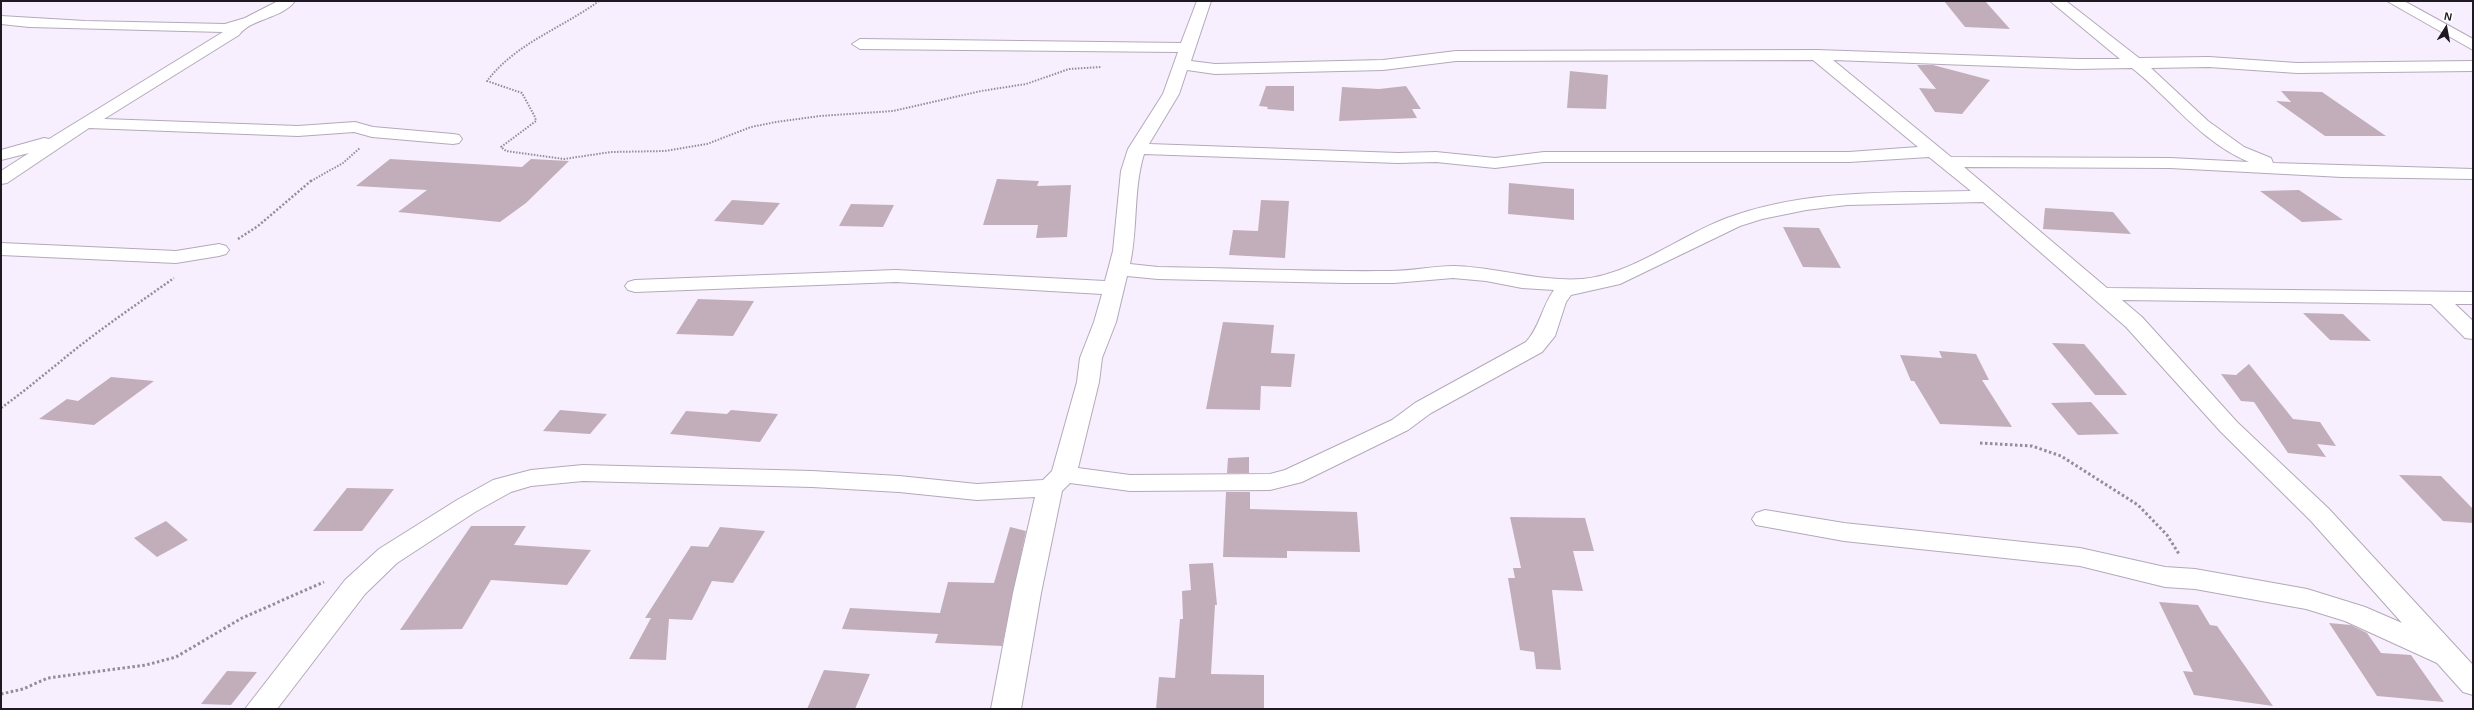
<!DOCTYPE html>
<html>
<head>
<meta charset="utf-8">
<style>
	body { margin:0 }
	#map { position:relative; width:2474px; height:710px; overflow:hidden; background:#f8effe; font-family:Helvetica,sans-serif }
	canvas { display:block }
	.frame { position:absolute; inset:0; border:2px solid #1f1a21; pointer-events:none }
	.north { position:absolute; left:2426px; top:8px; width:40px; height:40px; -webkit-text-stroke:3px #fff; paint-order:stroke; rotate:11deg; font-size:11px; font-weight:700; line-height:16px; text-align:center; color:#1f1a21 }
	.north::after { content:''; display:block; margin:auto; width:14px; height:18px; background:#1f1a21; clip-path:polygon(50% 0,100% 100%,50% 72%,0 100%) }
</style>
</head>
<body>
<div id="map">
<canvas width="2474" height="710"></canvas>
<div class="frame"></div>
<div class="north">N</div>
</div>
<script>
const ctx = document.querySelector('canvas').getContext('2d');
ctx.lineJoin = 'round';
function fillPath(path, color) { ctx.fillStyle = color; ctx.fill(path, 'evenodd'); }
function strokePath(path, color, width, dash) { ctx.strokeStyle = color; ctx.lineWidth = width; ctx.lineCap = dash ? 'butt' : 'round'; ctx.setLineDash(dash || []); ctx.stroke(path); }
fillPath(new Path2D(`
	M 1944,1 L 1985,1 L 2010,29 L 1965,27 Z
	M 1917,65 L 1933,65 L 1990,80 L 1962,114 L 1935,112 L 1919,88 L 1936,89 Z
	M 1570,71 L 1608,75 L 1606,109 L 1567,108 Z
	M 1266,86 L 1294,86 L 1294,111 L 1267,109 L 1268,107 L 1259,106 Z
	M 1406,86 L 1421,109 L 1412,109 L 1417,118 L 1339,121 L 1342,87 L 1379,89 Z
	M 2281,91 L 2322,92 L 2386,136 L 2325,136 L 2276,101 L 2291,102 Z
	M 390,159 L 522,167 L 531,159 L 569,161 L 526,203 L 500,222 L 398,212 L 427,190 L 356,186 Z
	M 997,179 L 1039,181 L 1037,186 L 1071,185 L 1067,237 L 1036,238 L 1038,225 L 983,225 Z
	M 1509,183 L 1574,189 L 1574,220 L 1508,214 Z
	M 2299,190 L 2343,220 L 2302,222 L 2260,191 Z
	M 732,200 L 780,203 L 763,225 L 714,221 Z
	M 1261,200 L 1289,201 L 1285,258 L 1229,255 L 1233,230 L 1258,231 Z
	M 851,204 L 894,205 L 883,227 L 839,226 Z
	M 2045,208 L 2113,212 L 2131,234 L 2043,229 Z
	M 1783,227 L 1819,228 L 1841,268 L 1803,267 Z
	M 698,299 L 754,301 L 733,336 L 676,334 Z
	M 2303,313 L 2343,314 L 2371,341 L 2330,340 Z
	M 1223,322 L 1274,325 L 1271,353 L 1295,354 L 1291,387 L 1261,386 L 1260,410 L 1206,409 Z
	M 2052,343 L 2084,344 L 2127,395 L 2095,395 Z
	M 1939,351 L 1976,354 L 1989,380 L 1982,380 L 2012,427 L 1940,424 L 1914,381 L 1911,381 L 1900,355 L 1942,358 Z
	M 2249,364 L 2293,419 L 2320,422 L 2336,446 L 2317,444 L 2326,457 L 2288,453 L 2254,402 L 2241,401 L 2221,374 L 2236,375 Z
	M 111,377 L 154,381 L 94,425 L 39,419 L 67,399 L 78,401 Z
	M 2091,402 L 2119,434 L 2078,435 L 2051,403 Z
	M 560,410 L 607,414 L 590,434 L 543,431 Z
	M 731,410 L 778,414 L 760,442 L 670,434 L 686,411 L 727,414 Z
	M 1249,457 L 1249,473 L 1227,473 L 1228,458 Z
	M 2399,475 L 2441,476 L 2473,509 L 2473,523 L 2443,521 Z
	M 347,488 L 394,489 L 362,531 L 313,531 Z
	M 1226,492 L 1250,492 L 1250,509 L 1357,512 L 1360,552 L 1287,551 L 1287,558 L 1223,557 Z
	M 1510,517 L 1585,518 L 1594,551 L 1573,551 L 1583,591 L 1552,590 L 1561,670 L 1536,669 L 1534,652 L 1520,650 L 1508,578 L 1515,578 L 1513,568 L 1521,568 Z
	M 166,521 L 188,540 L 157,557 L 134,538 Z
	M 471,526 L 526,526 L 514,545 L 591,550 L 567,585 L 491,580 L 462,629 L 400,630 Z
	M 720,527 L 765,531 L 733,583 L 712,581 L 692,620 L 669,619 L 666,660 L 629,659 L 651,618 L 645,618 L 691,546 L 708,547 Z
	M 1010,527 L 1026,531 L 1002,646 L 935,643 L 938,634 L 842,629 L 850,608 L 940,613 L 948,582 L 994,583 Z
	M 1213,563 L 1217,605 L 1215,605 L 1211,674 L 1264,675 L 1264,709 L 1156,709 L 1159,677 L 1175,678 L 1180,619 L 1183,619 L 1182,591 L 1191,590 L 1189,564 Z
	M 2159,602 L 2198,605 L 2210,625 L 2217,626 L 2273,706 L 2194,695 L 2183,671 L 2193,672 Z
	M 2329,623 L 2351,625 L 2367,633 L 2381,653 L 2411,655 L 2444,702 L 2377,696 Z
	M 824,670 L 870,674 L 855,709 L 807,709 Z
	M 227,671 L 257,672 L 231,705 L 201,704 Z`), '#c2aeba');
const minor = new Path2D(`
	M 278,1 L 295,1 C 282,19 251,18 239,35 L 104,119 L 298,126 L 355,122 L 373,127 L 453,134 L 459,135 L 462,139 L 459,143 L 453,144 L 372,137 L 354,132 L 298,136 L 89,128 L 7,183 L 1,184 L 1,171 L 29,153 L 1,160 L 1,150 L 44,138 L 49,139 L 223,32 L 29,27 L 1,24 L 1,16 L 85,21 L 225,24 L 245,18 Z
	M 1197,1 L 1211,1 L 1191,61 L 1215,64 L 1383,60 L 1456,51 L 1817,50 L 2077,59 L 2120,59 L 2050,1 L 2066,1 L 2139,58 L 2209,57 L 2297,63 L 2473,61 L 2473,71 L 2297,73 L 2209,67 L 2151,68 L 2208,121 L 2244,147 L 2271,158 L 2273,163 L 2473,169 L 2473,179 L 2342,177 L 2170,168 L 1964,167 L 2107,288 L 2473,292 L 2473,304 L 2455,304 L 2473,321 L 2473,339 L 2465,338 L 2431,304 L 2122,300 L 2142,317 L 2237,422 L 2329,509 L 2473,665 L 2473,695 L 2463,692 L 2437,663 L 2345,621 L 2306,609 L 2195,589 L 2165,587 L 2080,566 L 1844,541 L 1756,525 L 1752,519 L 1756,513 L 1765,510 L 1844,523 L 2080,548 L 2165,567 L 2195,569 L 2307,589 L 2365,607 L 2402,623 L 2311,521 L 2221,432 L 2126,327 L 1983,202 L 1847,205 L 1806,210 L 1762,219 L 1740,226 L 1620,284 L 1571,295 L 1566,302 L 1555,336 L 1542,352 L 1431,413 L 1408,430 L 1302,482 L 1270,490 L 1130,491 L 1070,483 L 1062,491 L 1041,593 L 1021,709 L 991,709 L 1013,593 L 1035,497 L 977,500 L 899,492 L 812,487 L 583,481 L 531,486 L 511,492 L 475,512 L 397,563 L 365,594 L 277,709 L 245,709 L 345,580 L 379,549 L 457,500 L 493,480 L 531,470 L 583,465 L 812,471 L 899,476 L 977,484 L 1043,480 L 1052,471 L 1077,382 L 1080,358 L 1094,322 L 1102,294 L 896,282 L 635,292 L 628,290 L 625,286 L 628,282 L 635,280 L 896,270 L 1105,281 L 1113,251 L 1121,171 L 1128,149 L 1163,94 L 1178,52 L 860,49 L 852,44 L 860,39 L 1181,43 ZM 1813,60 L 1918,147 L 1849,152 L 1544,152 L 1495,158 L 1436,152 L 1398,153 L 1149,144 L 1179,94 L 1187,70 L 1215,74 L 1383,70 L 1456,61 ZM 1833,60 L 2077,69 L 2132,68 C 2171,99 2201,142 2249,162 L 2170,158 L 1951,157 ZM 1144,154 L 1398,163 L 1436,162 L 1495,168 L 1544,162 L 1849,162 L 1929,157 L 1971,191 C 1890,193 1805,189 1727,218 C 1681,235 1631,275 1582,279 C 1539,282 1497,267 1454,266 C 1433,266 1412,271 1391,271 C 1314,272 1236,268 1158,267 L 1130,264 C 1138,228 1133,190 1144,154 ZM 1127,276 L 1158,279 L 1344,283 L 1394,283 L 1453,278 L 1486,281 L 1522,288 L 1554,290 C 1542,306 1540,327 1526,342 L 1415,403 L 1392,420 L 1285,470 L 1270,474 L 1130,475 L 1078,468 L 1099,382 L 1102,358 L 1116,322 Z
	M 2387,1 L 2404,1 L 2473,39 L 2473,50 Z
	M 1,243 L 176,251 L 219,244 L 226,246 L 229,250 L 226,254 L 219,256 L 176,263 L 1,255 Z`);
strokePath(minor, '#b4a9ba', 2);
strokePath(new Path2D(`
	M 599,1 C 562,28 516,43 487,81 L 522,93 L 535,117 L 536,121 L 501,147 L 506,151 L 564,159 L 611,152 L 665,151 L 707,144 L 751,127 L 776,122 L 820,116 L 893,111 L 981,91 L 1026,84 L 1069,69 L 1101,67
	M 311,181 L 343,163 L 360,148`), '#948c98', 2, [1.5, 1.5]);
strokePath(new Path2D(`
	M 238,239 L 258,226 L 312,180
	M 1,408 C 22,393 41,377 61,361 C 97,331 136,305 174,278`), '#948c98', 2.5, [2, 2]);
strokePath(new Path2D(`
	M 1980,443 L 2032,446 L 2061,456 L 2138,505 L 2167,535 L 2179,554
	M 1,694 L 23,689 L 48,678 L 146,665 L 176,657 L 242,618 L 324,582`), '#948c98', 3, [2.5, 2.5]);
fillPath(minor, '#fff');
</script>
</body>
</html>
